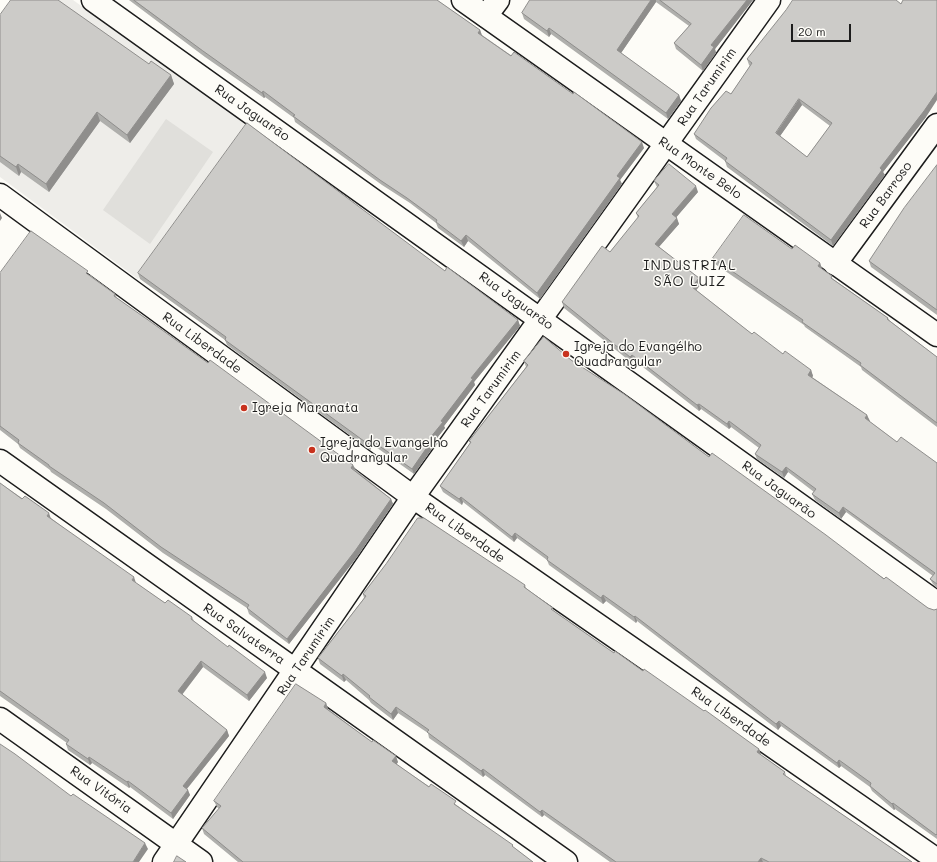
<!DOCTYPE html>
<html>
<head>
<meta charset="utf-8">
<style>
	body { margin:0 }
	#map { position:relative; width:937px; height:862px; overflow:hidden; background:#fdfcf7; font-family:Mali,sans-serif }
	canvas { display:block }
	.scale { position:absolute; left:791px; top:24px; width:60px; height:18px; box-sizing:border-box; border:2px solid #1c1c1c; border-top:0; padding-left:5px; font-size:12px; line-height:14px; white-space:nowrap; color:#1c1c1c; -webkit-text-stroke:3px #fdfcf7; paint-order:stroke }
</style>
</head>
<body>
<div id="map">
<canvas width="937" height="862"></canvas>
<div class="scale">20 m</div>
</div>
<script>
const ctx = document.querySelector('canvas').getContext('2d');
ctx.lineJoin = 'round';
function fillPath(path, color) { ctx.fillStyle = color; ctx.fill(path, 'evenodd'); }
function strokePath(path, color, width, dash) { ctx.strokeStyle = color; ctx.lineWidth = width; ctx.lineCap = dash ? 'butt' : 'round'; ctx.setLineDash(dash || []); ctx.stroke(path); }
function label(font, color, halo, rows, align = 'center') {
  ctx.font = font + ' Mali,sans-serif'; ctx.lineWidth = 3; ctx.setLineDash([]); ctx.textBaseline = 'middle'; ctx.strokeStyle = halo; ctx.fillStyle = color; for (const [text, x, y, turn = 0] of rows) {
    ctx.save(); ctx.translate(x, y); ctx.rotate((+turn || 0) * Math.PI / 180); ctx.textAlign = isNaN(turn) ? turn : align; if (halo) ctx.strokeText(text, 0, 0); ctx.fillText(text, 0, 0); ctx.restore();
  }
}
fillPath(new Path2D(`
	M 13,0 L 73,0 L 248,125 L 138,279 L 0,177 L 0,19 Z`), '#eeede9');
fillPath(new Path2D(`
	M 166,119 L 213,152 L 150,244 L 103,210 Z`), '#e0dfdb');
const street = new Path2D(`
	M 93,0 L 937,603
	M 486,16 L 498,0
	M 0,195 L 413,497 L 937,860
	M 835,264 L 937,125
	M 0,461 L 566,862
	M 0,719 L 201,862
	M 164,862 L 413,497 L 769,0`);
const secondary = new Path2D(`
	M 463,0 L 937,335`);
strokePath(street, '#1c1c1c', 25);
strokePath(secondary, '#1c1c1c', 25);
strokePath(street, '#fdfcf7', 22);
strokePath(secondary, '#fdfcf7', 22);
fillPath(new Path2D(`
	M 129,0 L 437,0 L 480,30 L 482,35 L 644,148 L 620,180 L 622,184 L 540,299 L 468,241 L 464,247 L 438,228 L 436,223 L 410,203 L 382,185 L 295,122 L 294,118 L 265,97 L 264,98 L 205,57 Z
	M 530,0 L 753,0 L 715,49 L 716,53 L 703,71 L 676,49 L 674,43 L 689,26 L 656,2 L 621,53 L 679,95 L 681,101 L 668,119 L 551,34 L 549,37 L 524,19 L 522,13 Z
	M 0,15 L 149,64 L 171,75 L 174,84 L 130,143 L 100,121 L 49,192 L 21,172 L 19,176 L 0,162 Z
	M 747,59 L 926,117 L 883,172 L 885,175 L 833,246 L 727,167 L 725,161 L 696,139 L 694,134 L 731,94 L 750,66 L 749,65 ZM 802,105 L 830,126 L 807,157 L 780,136 Z
	M 937,165 L 937,315 L 871,267 L 869,261 Z
	M 654,181 L 698,192 L 676,217 L 679,224 L 659,247 L 699,278 L 701,284 L 696,290 L 752,334 L 783,354 L 811,370 L 813,376 L 812,377 L 867,415 L 869,421 L 897,442 L 937,463 L 937,588 L 933,584 L 930,579 L 933,576 L 846,512 L 841,519 L 815,500 L 812,494 L 814,492 L 788,472 L 784,478 L 757,459 L 755,454 L 759,448 L 731,427 L 729,429 L 701,409 L 699,411 L 634,360 L 632,363 L 564,308 L 562,302 L 610,252 L 638,218 L 636,213 L 657,187 Z
	M 792,249 L 820,263 L 822,269 L 833,279 L 888,318 L 890,321 L 937,357 L 937,427 L 862,370 L 861,367 L 805,327 L 804,325 L 715,264 L 713,258 Z
	M 445,271 L 518,320 L 520,326 L 474,382 L 475,385 L 444,426 L 445,428 L 433,443 L 434,446 L 414,474 L 373,445 L 370,450 L 227,345 L 225,340 L 140,279 L 138,273 Z
	M 0,273 L 90,275 L 115,294 L 117,298 L 356,470 L 391,499 L 393,504 L 357,557 L 289,644 L 249,614 L 247,608 L 163,553 L 106,509 L 51,472 L 50,470 L 20,448 L 18,444 L 0,430 Z
	M 571,360 L 884,579 L 928,608 L 934,610 L 937,609 L 937,839 L 895,809 L 894,810 L 872,791 L 870,787 L 841,766 L 839,768 L 781,726 L 778,730 L 637,621 L 636,623 L 606,601 L 603,604 L 549,565 L 547,560 L 517,538 L 514,542 L 463,502 L 462,505 L 443,492 L 440,486 L 470,443 L 469,441 L 526,367 L 524,361 Z
	M 0,483 L 51,518 L 136,583 L 165,603 L 192,617 L 194,621 L 267,678 L 249,701 L 203,667 L 182,695 L 227,730 L 229,736 L 187,789 L 190,795 L 173,819 L 130,787 L 129,788 L 92,763 L 90,765 L 68,750 L 66,744 L 67,743 L 0,696 Z
	M 525,585 L 526,588 L 554,611 L 614,653 L 704,711 L 759,749 L 761,755 L 785,772 L 786,776 L 912,862 L 610,862 L 544,815 L 542,817 L 485,775 L 483,777 L 459,759 L 429,738 L 428,733 L 398,713 L 393,720 L 371,703 L 369,700 L 346,680 L 344,682 L 320,664 L 318,658 L 364,598 L 363,594 Z
	M 326,703 L 328,709 L 398,762 L 396,764 L 458,806 L 533,862 L 238,862 L 204,834 L 202,828 L 219,809 L 217,807 L 214,801 Z`), '#afafac');
fillPath(new Path2D(`
	M 651,0 L 656,0 L 656,2 L 619,56 L 617,50 Z
	M 747,0 L 753,0 L 715,49 L 716,53 L 703,71 L 701,65 L 711,45 Z
	M 549,28 L 551,34 L 549,37 L 547,31 Z
	M 480,30 L 482,36 L 478,33 Z
	M 171,75 L 174,84 L 130,143 L 127,135 Z
	M 263,91 L 265,97 L 264,98 L 262,93 Z
	M 937,92 L 937,100 L 926,117 L 883,172 L 885,175 L 833,246 L 831,240 L 880,168 Z
	M 679,95 L 681,101 L 668,119 L 666,113 Z
	M 799,99 L 802,105 L 778,139 L 776,133 Z
	M 97,112 L 100,121 L 49,192 L 46,184 Z
	M 642,142 L 644,148 L 620,180 L 622,184 L 540,299 L 537,293 L 617,176 Z
	M 18,164 L 21,172 L 19,176 L 16,167 Z
	M 696,186 L 698,192 L 674,220 L 672,214 Z
	M 0,213 L 2,218 L 0,221 Z
	M 677,218 L 679,224 L 657,249 L 655,244 Z
	M 466,235 L 468,241 L 464,247 L 461,241 Z
	M 820,263 L 822,269 L 818,266 Z
	M 699,278 L 701,284 L 694,293 L 692,287 Z
	M 518,320 L 520,326 L 474,382 L 475,385 L 444,426 L 445,428 L 433,443 L 434,446 L 414,474 L 412,469 L 430,438 L 441,421 L 471,378 Z
	M 632,355 L 634,360 L 632,363 L 630,357 Z
	M 811,370 L 813,376 L 810,380 L 808,375 Z
	M 699,404 L 701,409 L 699,411 L 697,405 Z
	M 867,415 L 870,421 L 867,424 L 865,418 Z
	M 729,421 L 731,427 L 729,429 L 727,424 Z
	M 371,440 L 373,445 L 370,450 L 368,444 Z
	M 353,465 L 356,470 L 351,468 Z
	M 786,467 L 788,472 L 784,478 L 782,472 Z
	M 461,497 L 463,502 L 462,505 L 459,499 Z
	M 391,499 L 393,504 L 357,557 L 289,644 L 287,639 Z
	M 843,507 L 846,512 L 841,519 L 839,513 Z
	M 49,513 L 51,519 L 47,516 Z
	M 515,533 L 517,538 L 514,542 L 512,537 Z
	M 134,577 L 136,583 L 132,580 Z
	M 603,595 L 606,601 L 603,604 L 601,598 Z
	M 635,616 L 637,621 L 636,623 L 634,617 Z
	M 201,661 L 203,667 L 180,697 L 178,691 Z
	M 265,672 L 267,678 L 249,701 L 247,695 Z
	M 343,674 L 346,680 L 344,682 L 342,676 Z
	M 326,703 L 328,709 L 326,712 L 324,707 Z
	M 396,707 L 398,713 L 393,720 L 391,714 Z
	M 779,721 L 781,726 L 778,730 L 776,724 Z
	M 227,730 L 229,736 L 185,791 L 183,786 Z
	M 759,749 L 761,755 L 757,752 Z
	M 396,756 L 398,762 L 395,767 L 392,761 Z
	M 89,757 L 92,763 L 90,765 L 88,759 Z
	M 839,760 L 841,766 L 839,768 L 837,763 Z
	M 483,769 L 485,775 L 483,777 L 481,771 Z
	M 128,781 L 130,787 L 129,788 L 127,782 Z
	M 188,790 L 190,795 L 173,819 L 171,813 Z
	M 893,803 L 895,809 L 894,810 L 892,804 Z
	M 542,810 L 544,815 L 542,817 L 540,812 Z
	M 145,843 L 148,849 L 139,862 L 133,862 Z
	M 761,858 L 763,862 L 758,862 Z`), '#8f8e8c');
const building = new Path2D(`
	M 11,0 L 58,0 L 149,64 L 151,61 L 171,75 L 127,135 L 97,112 L 46,184 L 18,164 L 16,167 L 0,156 L 0,15 Z
	M 134,0 L 437,0 L 480,30 L 478,33 L 511,56 L 514,52 L 573,94 L 574,92 L 642,142 L 617,176 L 620,178 L 537,293 L 466,235 L 461,241 L 436,222 L 437,220 L 407,198 L 380,180 L 293,116 L 295,115 L 263,91 L 262,93 L 203,51 Z
	M 530,0 L 651,0 L 617,50 L 679,95 L 666,113 L 549,28 L 547,31 L 522,13 Z
	M 660,0 L 747,0 L 711,45 L 714,47 L 701,65 L 674,43 L 691,24 Z
	M 793,0 L 896,0 L 901,4 L 903,0 L 937,0 L 937,92 L 924,111 L 880,168 L 882,170 L 831,240 L 725,161 L 727,158 L 694,134 L 711,108 L 726,91 L 731,94 L 752,63 L 747,59 L 786,10 ZM 799,99 L 832,123 L 807,157 L 776,133 Z
	M 247,123 L 445,271 L 447,267 L 518,320 L 471,378 L 473,379 L 441,421 L 443,422 L 430,438 L 432,440 L 412,469 L 371,440 L 368,444 L 225,340 L 226,337 L 138,273 Z
	M 669,164 L 696,186 L 672,214 L 677,218 L 655,244 L 699,278 L 692,287 L 752,334 L 754,332 L 783,354 L 785,351 L 811,370 L 808,375 L 867,415 L 865,418 L 897,442 L 901,437 L 937,463 L 937,584 L 930,579 L 935,573 L 843,507 L 839,513 L 812,494 L 816,489 L 786,467 L 782,472 L 755,454 L 761,445 L 729,421 L 727,424 L 699,404 L 697,405 L 632,355 L 630,357 L 562,302 L 602,246 L 610,252 L 639,216 L 636,213 L 659,185 L 654,181 Z
	M 937,165 L 937,310 L 869,261 L 904,208 Z
	M 744,215 L 792,249 L 795,245 L 820,263 L 818,266 L 832,276 L 831,278 L 888,318 L 887,319 L 937,357 L 937,423 L 860,365 L 861,363 L 802,322 L 803,320 L 713,258 Z
	M 31,231 L 88,271 L 86,273 L 115,294 L 114,296 L 151,322 L 208,363 L 210,360 L 353,465 L 351,468 L 391,499 L 355,551 L 287,639 L 247,608 L 249,605 L 161,547 L 104,503 L 49,466 L 49,465 L 18,443 L 19,440 L 0,426 L 0,273 Z
	M 544,337 L 571,360 L 624,394 L 709,457 L 712,453 L 826,535 L 884,579 L 886,577 L 928,608 L 934,610 L 937,609 L 937,834 L 936,835 L 893,803 L 892,804 L 870,786 L 871,783 L 839,760 L 837,763 L 779,721 L 776,724 L 635,616 L 634,617 L 603,595 L 601,598 L 547,560 L 548,557 L 515,533 L 512,537 L 461,497 L 459,499 L 440,486 L 471,442 L 469,441 L 528,365 L 524,361 Z
	M 0,483 L 22,499 L 25,496 L 49,513 L 47,516 L 134,577 L 132,580 L 165,603 L 168,600 L 192,617 L 191,619 L 228,647 L 229,645 L 265,672 L 247,695 L 201,661 L 178,691 L 227,730 L 183,786 L 188,790 L 171,813 L 128,781 L 127,782 L 89,757 L 88,759 L 66,744 L 69,740 L 0,691 Z
	M 418,518 L 424,518 L 525,585 L 524,587 L 553,608 L 551,609 L 614,653 L 615,651 L 643,671 L 644,669 L 704,711 L 705,710 L 716,718 L 759,749 L 757,752 L 785,772 L 783,774 L 912,862 L 769,862 L 761,858 L 758,862 L 616,862 L 542,810 L 540,812 L 483,769 L 481,771 L 457,754 L 427,732 L 429,730 L 396,707 L 391,714 L 369,697 L 370,696 L 343,674 L 342,676 L 318,658 L 366,596 L 363,594 L 386,564 Z
	M 296,684 L 326,703 L 324,707 L 372,742 L 373,740 L 396,756 L 392,761 L 429,787 L 431,784 L 456,801 L 454,804 L 513,845 L 512,846 L 533,862 L 243,862 L 202,828 L 221,806 L 214,801 Z
	M 0,744 L 15,754 L 71,796 L 73,794 L 145,843 L 133,862 L 0,862 Z
	M 177,856 L 186,862 L 174,862 Z`);
fillPath(building, '#cccbc8');
strokePath(building, '#8f8e8c', 1);
for (const [x, y, r, color] of [
	[566,354,4,"#c8321e"],
	[244,408,4,"#c8321e"],
	[312,450,4,"#c8321e"]
]) { const dot = new Path2D(); dot.arc(x, y, r, 0, 2 * Math.PI); ctx.fillStyle = color; ctx.fill(dot); strokePath(dot, '#fdfcf7', 1.5); }
label('13px', '#1c1c1c', '#fdfcf7', [
	["Rua Tarumirim",707,87,-55],
	["Rua Jaguarão",252,113,35],
	["Rua Monte Belo",700,168,35],
	["Rua Barroso",886,195,-54],
	["Rua Jaguarão",516,301,36],
	["Rua Liberdade",202,343,36],
	["Rua Tarumirim",491,389,-54],
	["Rua Jaguarão",779,490,36],
	["Rua Liberdade",465,533,35],
	["Rua Salvaterra",244,634,35],
	["Rua Tarumirim",306,656,-56],
	["Rua Liberdade",731,717,35],
	["Rua Vitória",101,790,35]
]);
label('13px', '#1c1c1c', '#fdfcf7', [
	["Igreja do Evangélho",574,347],
	["Quadrangular",574,362],
	["Igreja Maranata",252,408],
	["Igreja do Evangelho",320,443],
	["Quadrangular",320,458]
], 'left');
ctx.letterSpacing = '1px';
label('14px', '#1c1c1c', '#fdfcf7', [
	["INDUSTRIAL",690,266],
	["SÃO LUIZ",690,282]
]);
ctx.letterSpacing = '0px';
</script>
</body>
</html>
